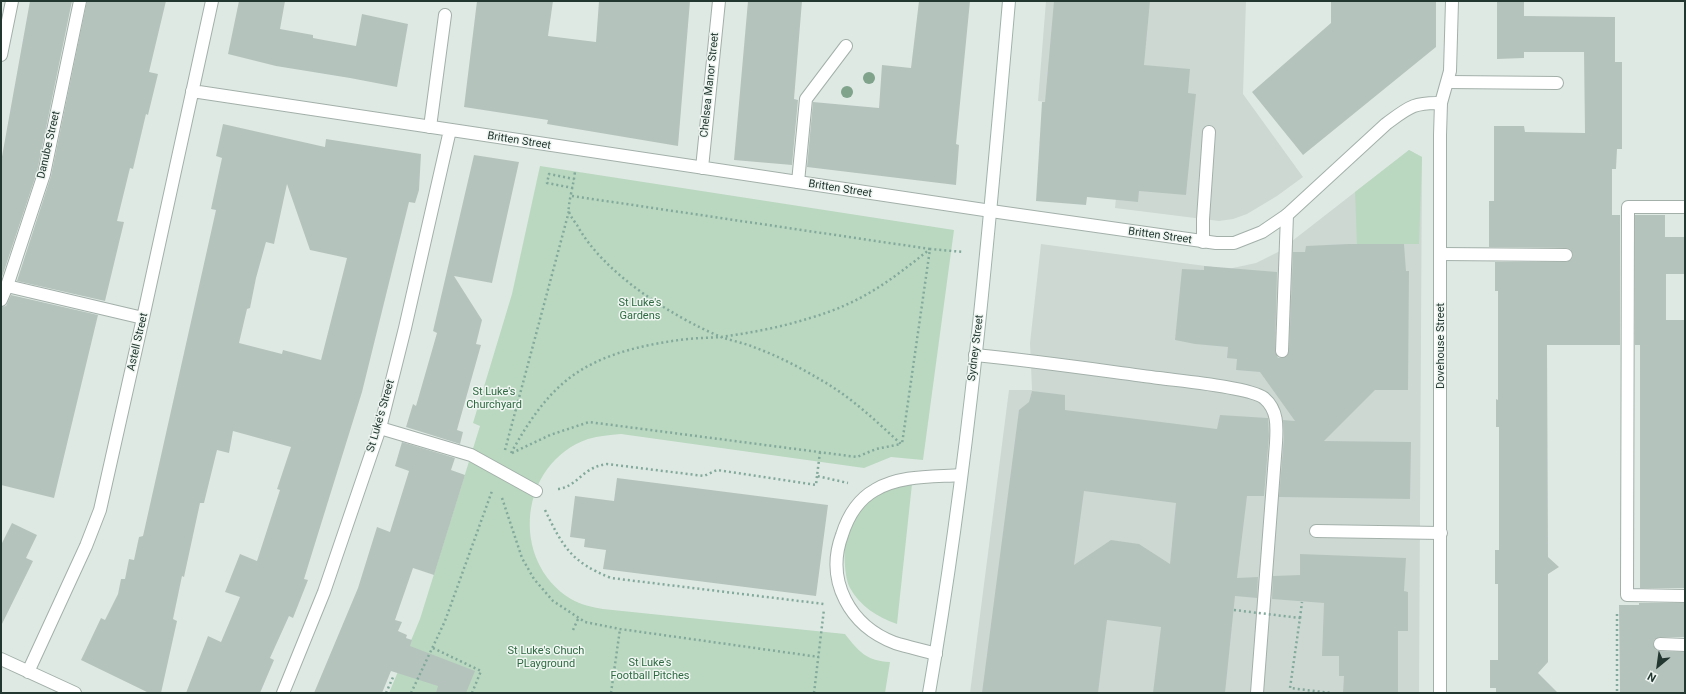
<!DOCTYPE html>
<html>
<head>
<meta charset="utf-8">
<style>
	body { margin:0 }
	#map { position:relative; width:1686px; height:694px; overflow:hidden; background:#dfe9e4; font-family:Roboto,sans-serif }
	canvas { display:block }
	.frame { position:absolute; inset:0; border:2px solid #223730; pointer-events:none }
	.north { position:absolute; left:1638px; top:646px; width:40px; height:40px; -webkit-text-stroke:3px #eff6f2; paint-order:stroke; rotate:209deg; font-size:11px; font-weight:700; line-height:16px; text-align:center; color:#223730 }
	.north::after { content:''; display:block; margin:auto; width:14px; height:18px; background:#223730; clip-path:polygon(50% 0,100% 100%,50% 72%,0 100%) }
</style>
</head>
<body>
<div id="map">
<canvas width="1686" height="694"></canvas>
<div class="frame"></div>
<div class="north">N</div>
</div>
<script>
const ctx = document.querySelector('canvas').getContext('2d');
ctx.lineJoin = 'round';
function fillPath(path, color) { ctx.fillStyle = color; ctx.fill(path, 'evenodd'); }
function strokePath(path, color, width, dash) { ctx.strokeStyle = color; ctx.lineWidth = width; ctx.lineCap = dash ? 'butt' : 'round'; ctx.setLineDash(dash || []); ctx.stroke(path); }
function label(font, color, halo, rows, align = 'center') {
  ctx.font = font + ' Roboto,sans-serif'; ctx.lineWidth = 3; ctx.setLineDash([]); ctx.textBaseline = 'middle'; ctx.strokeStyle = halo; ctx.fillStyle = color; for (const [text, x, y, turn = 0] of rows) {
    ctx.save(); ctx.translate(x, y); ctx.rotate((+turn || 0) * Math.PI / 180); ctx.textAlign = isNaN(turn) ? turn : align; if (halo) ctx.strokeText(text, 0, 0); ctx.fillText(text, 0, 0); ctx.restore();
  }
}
fillPath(new Path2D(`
	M 1046,1 L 1246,1 L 1243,94 L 1303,177 L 1277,196 L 1247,214 L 1233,219 L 1219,221 L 1115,208 L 1120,157 L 1045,102 L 1038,101 Z
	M 1409,150 L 1422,157 L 1419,693 L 970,693 L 1009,390 L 1032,390 L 1030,343 L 1041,244 L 1228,269 L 1256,263 L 1278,252 Z`), '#cdd8d3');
fillPath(new Path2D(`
	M 1409,150 L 1422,157 L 1419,244 L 1357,244 L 1355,192 Z
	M 540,166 L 954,230 L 923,460 L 891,457 L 864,468 L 621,434 C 610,435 599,436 588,439 C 519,463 509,561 571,599 C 581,605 592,607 603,609 L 845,634 C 859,652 867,661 890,662 L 885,693 L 389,693 L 420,619 L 480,426 L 473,423 L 512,294 Z
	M 912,484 L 897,624 C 877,617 860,606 850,588 C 843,575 843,538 849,525 C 851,520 868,498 872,496 C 881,489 901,486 912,484 Z`), '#bad8c0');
fillPath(new Path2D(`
	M 30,1 L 72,1 L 37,172 L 1,280 L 1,162 Z
	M 87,1 L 166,1 L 149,72 L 158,74 L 148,115 L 146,114 L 133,169 L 130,168 L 117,221 L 124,222 L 105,301 L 17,281 L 51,176 Z
	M 239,1 L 285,1 L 280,29 L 313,35 L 313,38 L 356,46 L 362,14 L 408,24 L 397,87 L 350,78 L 276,66 L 228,54 Z
	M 477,1 L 553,1 L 548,36 L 596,42 L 599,1 L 690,1 L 678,146 L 547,124 L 548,120 L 464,107 Z
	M 748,1 L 802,1 L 794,99 L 798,100 L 792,165 L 734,160 Z
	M 919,1 L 970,1 L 956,144 L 959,145 L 956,185 L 807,167 L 813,102 L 879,108 L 882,65 L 911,68 Z
	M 1054,1 L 1150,1 L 1144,65 L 1190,69 L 1188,93 L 1196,94 L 1186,195 L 1139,191 L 1138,202 L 1087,197 L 1086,205 L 1036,201 L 1042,102 L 1045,102 Z
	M 1331,1 L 1436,1 L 1436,47 L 1303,155 L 1252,92 L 1331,23 Z
	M 1497,1 L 1524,1 L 1524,16 L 1615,17 L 1615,62 L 1622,62 L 1622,149 L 1617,149 L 1616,169 L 1612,169 L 1612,215 L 1620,215 L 1620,345 L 1547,345 L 1548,557 L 1559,567 L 1548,574 L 1548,662 L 1538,673 L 1558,693 L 1496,693 L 1496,688 L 1490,688 L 1490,660 L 1498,660 L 1498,584 L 1495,584 L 1495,550 L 1499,550 L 1499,427 L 1496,427 L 1496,399 L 1498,400 L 1498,291 L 1495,291 L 1495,262 L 1566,262 L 1572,259 L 1573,255 L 1570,249 L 1566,248 L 1489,247 L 1489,201 L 1494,201 L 1494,126 L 1524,126 L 1525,132 L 1585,133 L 1584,52 L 1524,52 L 1524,58 L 1497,59 Z
	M 223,124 L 325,147 L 326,139 L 421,154 L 419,190 L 415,203 L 409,202 L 362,392 L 304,579 L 308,580 L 293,618 L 289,616 L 270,658 L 274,660 L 260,693 L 186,693 L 208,636 L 221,642 L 240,597 L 225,592 L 240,554 L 257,561 L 280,490 L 277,489 L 291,447 L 233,431 L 229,453 L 217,450 L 204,503 L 200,503 L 184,577 L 182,576 L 173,619 L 177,621 L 161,693 L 149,693 L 81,660 L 101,618 L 105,620 L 118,594 L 121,579 L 125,579 L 129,559 L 134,560 L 139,537 L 143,536 L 216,210 L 211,209 L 222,158 L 216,156 ZM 287,184 L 310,250 L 347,258 L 321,360 L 283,350 L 282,354 L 239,343 L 247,309 L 250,308 L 256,278 L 266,242 L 274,244 Z
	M 474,155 L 519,162 L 492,283 L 454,276 L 482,320 L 476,344 L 481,345 L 457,430 L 463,432 L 460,444 L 406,427 L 413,404 L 416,406 L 437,333 L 433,331 Z
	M 1635,215 L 1665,215 L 1665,237 L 1685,237 L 1685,274 L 1666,274 L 1666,320 L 1685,320 L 1685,588 L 1640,588 L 1640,345 L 1635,345 Z
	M 1348,244 L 1404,244 L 1406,271 L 1409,271 L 1408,390 L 1375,390 L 1324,441 L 1411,442 L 1410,499 L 1279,497 L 1284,437 L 1283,420 L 1295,421 L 1260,372 L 1236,370 L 1237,359 L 1227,358 L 1228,347 L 1195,344 L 1175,340 L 1182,269 L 1204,270 L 1204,266 L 1277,272 L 1275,351 L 1278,358 L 1286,357 L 1289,351 L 1293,252 L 1305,252 L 1306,246 Z
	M 11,295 L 98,315 L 54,498 L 1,485 L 1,307 L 6,306 Z
	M 1032,391 L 1065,395 L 1065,410 L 1217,429 L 1220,415 L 1268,418 L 1269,436 L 1264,496 L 1247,496 L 1237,578 L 1258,577 L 1257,598 L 1235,596 L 1225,693 L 1153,693 L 1161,627 L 1107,620 L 1098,693 L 982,693 L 1019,410 L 1029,402 ZM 1084,491 L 1176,503 L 1170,564 L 1139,544 L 1111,540 L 1074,565 Z
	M 402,442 L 455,458 L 451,470 L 465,475 L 434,575 L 413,568 L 395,620 L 402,622 L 398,631 L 407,635 L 406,638 L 412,640 L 410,646 L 475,671 L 466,693 L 436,693 L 438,686 L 391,671 L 382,693 L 314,693 L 358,588 L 377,527 L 390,532 L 409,471 L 395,466 Z
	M 617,478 L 828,505 L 816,596 L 603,569 L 606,550 L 584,547 L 585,539 L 570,537 L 575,496 L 614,501 Z
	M 12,523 L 37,535 L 26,558 L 33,561 L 1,626 L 1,545 Z
	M 1300,554 L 1406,558 L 1404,591 L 1408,592 L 1408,631 L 1398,631 L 1398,693 L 1343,693 L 1344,676 L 1339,676 L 1339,656 L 1322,656 L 1324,603 L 1272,599 L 1273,576 L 1300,575 Z
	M 1639,603 L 1685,603 L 1685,637 L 1660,637 L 1654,640 L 1653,644 L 1656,650 L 1659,651 L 1685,652 L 1685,693 L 1620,693 L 1619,605 L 1639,605 Z`), '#b5c3bd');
const lane = new Path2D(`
	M 1448,82 L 1557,83
	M 430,127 L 445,15
	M 798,182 L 806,99 L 846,46
	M 1685,207 L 1628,207 L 1627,595 L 1685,596
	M 1203,242 L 1203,219 L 1209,132
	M 1441,254 L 1566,255
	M 7,286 L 44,174 L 80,1
	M 1282,351 L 1287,215
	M 975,355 C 1037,361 1098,370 1159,378 C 1181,381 1249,387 1264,398 C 1278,410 1277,426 1276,443 L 1257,693
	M 380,428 L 471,455 L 536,491
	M 1316,531 L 1441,533
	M 1660,644 L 1685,645
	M 936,654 C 922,650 908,647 895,643 C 850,626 825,581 842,535 C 848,516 857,500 875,490 C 900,475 933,477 961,475`);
const street = new Path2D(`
	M 1,55 L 12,1
	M 192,91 L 991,211 L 1216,243 L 1234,243 L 1262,232 L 1287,215 L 1386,124 C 1408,108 1413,102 1441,103
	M 702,168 L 719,1
	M 1,300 L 7,286 L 143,318
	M 1,659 L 75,693
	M 28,672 L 86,546 L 100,510 L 143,318 L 212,1
	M 283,693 L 324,592 L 380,428 L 405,328 L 450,130
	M 1440,693 L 1440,135 L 1441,103 L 1450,71 L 1452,1`);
const secondary = new Path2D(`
	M 929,693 C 969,464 989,232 1009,1`);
strokePath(lane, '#a3b0aa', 14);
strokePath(street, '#a3b0aa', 14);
strokePath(secondary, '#9fb3ab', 14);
strokePath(new Path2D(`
	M 573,188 L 547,183 L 549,174 L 574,179
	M 572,196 L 930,249 L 902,444
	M 505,450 L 569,211
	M 820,452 L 817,476 L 848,483
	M 511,453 C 525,428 540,404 561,385 C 593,356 637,346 679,340 C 693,338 707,338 721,337 C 750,333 782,327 810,318 C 861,303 889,282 930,249 L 964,252
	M 512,453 L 550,435 L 589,422 L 857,457 L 876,449 L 901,444 C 876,421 851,397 821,380 C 801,368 778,356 756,348 C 745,343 732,341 721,337 C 671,316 603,273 577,225 C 574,221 571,217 569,212 C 567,206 575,180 575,170
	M 558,489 C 570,488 578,478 588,471 C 594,467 600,465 607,464 L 704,476 L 717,470 L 816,485 L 817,476
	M 502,498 L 522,558 L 534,579 L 553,601 L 585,622 L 620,629 L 819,657
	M 545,510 C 563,547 571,562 611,578 L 824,604
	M 1617,614 L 1617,693
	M 1300,618 L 1302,602
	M 573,630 L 578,619
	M 433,648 L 481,671 L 472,693
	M 386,693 L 394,675
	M 411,693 L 445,621 L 492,491
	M 611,693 L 620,629
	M 814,693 L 824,609`), '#82a99b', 2.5, [2, 3]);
strokePath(lane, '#fff', 12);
strokePath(street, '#fff', 12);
strokePath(secondary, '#fff', 12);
strokePath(new Path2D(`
	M 1234,610 L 1300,618 L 1290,688 L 1331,693`), '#82a99b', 2.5, [2, 3]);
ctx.fillStyle = '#7fa38b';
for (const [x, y] of [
	[869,78],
	[847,92]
]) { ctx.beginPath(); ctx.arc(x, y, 6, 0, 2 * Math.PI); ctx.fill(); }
label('11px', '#223730', '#eff6f2', [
	["Chelsea Manor Street",710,85,-84],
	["Britten Street",519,141,9],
	["Danube Street",49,145,-77],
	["Britten Street",840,189,9],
	["Britten Street",1160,236,8],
	["Astell Street",138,342,-77],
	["Dovehouse Street",1441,346,-90],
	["Sydney Street",976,348,-83],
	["St Luke's Street",381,416,-74]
]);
label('11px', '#306a43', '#eff6f2', [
	["St Luke's",640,303],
	["Gardens",640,316],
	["St Luke's",494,392],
	["Churchyard",494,405],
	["St Luke's Chuch",546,651],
	["PLayground",546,664],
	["St Luke's",650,663],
	["Football Pitches",650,676]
]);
</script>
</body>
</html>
